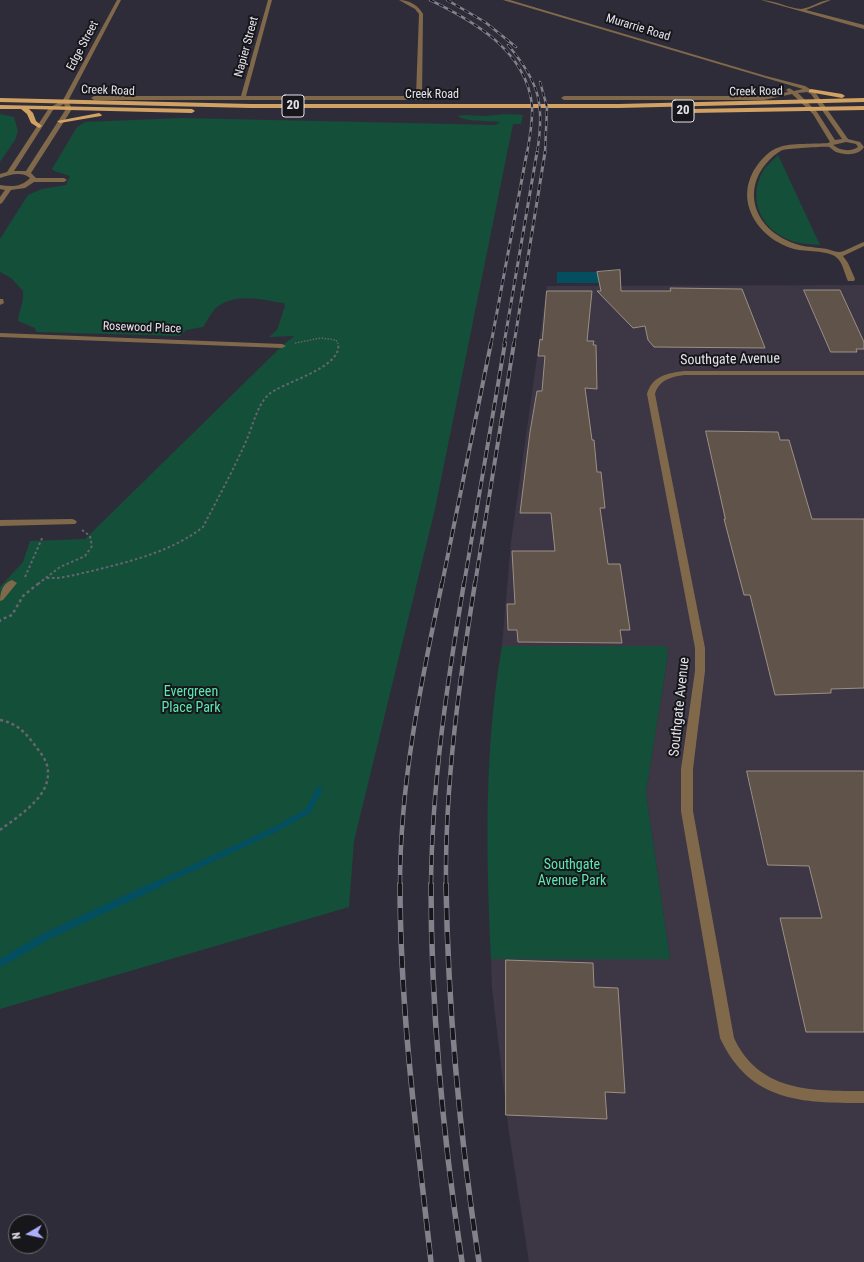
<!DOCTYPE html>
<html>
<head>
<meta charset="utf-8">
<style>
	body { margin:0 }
	#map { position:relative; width:864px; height:1262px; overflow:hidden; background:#2f2c39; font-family:"Roboto Condensed",sans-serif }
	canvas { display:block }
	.north { position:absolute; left:8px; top:1214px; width:40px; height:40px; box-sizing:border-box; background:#17161b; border:1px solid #69686e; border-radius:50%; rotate:261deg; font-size:11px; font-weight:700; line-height:16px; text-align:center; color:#e4e3eb }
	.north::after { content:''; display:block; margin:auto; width:14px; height:18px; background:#acaffb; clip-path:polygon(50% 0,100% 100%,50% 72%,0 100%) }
</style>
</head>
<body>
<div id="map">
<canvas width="864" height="1262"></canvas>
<div class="north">N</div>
</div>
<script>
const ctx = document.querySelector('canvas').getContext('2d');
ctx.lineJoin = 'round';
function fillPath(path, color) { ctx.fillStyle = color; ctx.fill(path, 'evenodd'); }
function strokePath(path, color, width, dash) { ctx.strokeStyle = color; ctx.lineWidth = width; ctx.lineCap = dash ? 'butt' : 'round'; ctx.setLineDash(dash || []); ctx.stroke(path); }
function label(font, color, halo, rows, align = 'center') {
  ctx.font = font + ' "Roboto Condensed",sans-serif'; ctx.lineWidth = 4; ctx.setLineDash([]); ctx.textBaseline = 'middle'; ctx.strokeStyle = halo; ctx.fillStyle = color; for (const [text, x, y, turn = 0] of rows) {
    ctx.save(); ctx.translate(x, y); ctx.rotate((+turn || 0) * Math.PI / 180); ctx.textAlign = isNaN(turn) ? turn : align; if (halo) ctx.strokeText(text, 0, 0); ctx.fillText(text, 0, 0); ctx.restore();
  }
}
fillPath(new Path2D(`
	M 864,285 L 864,1262 L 529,1262 L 509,1133 L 492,988 L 491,959 L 670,959 L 646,793 L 668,654 L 666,646 L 502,646 L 511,542 L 547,286 Z`), '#3d3645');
fillPath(new Path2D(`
	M 0,114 L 14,117 L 18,131 L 15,140 L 0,162 Z
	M 505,114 L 523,115 L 521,124 L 513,124 L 435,509 L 354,841 L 349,907 L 0,1009 L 0,587 L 23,562 L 30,541 L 85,539 L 282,346 L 294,336 L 269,337 L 277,330 L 285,306 L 284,303 C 262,300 237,292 217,307 C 212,311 207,321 203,327 L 186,330 L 180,336 L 36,332 L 35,328 L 18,321 C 19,310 24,303 23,291 L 11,278 L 0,272 L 0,239 L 28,195 L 42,189 L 66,185 L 70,176 L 54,171 L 52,169 L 77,127 L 85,122 L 182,118 L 496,125 L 500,122 C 486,120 470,123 457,116 L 465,115 L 486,116 Z
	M 778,155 L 820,245 C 809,244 797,244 787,239 C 758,226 747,195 765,168 C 769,164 774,159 778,155 Z
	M 502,646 L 666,646 L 668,654 L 646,793 L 670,959 L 491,959 C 486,854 484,749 502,646 Z`), '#144f39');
fillPath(new Path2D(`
	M 557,272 L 597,272 L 600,283 L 557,283 Z`), '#034e5f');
strokePath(new Path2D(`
	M 156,885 L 276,829 L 308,811 L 319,790`), '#034e5f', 6);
strokePath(new Path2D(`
	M 0,963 L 47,936 L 158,884`), '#034e5f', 8);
const building = new Path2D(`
	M 620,270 L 621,291 L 671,291 L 670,288 L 742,289 L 765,348 L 654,347 L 648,340 L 645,326 L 633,328 L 597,291 L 601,291 L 597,272 Z
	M 804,290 L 840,290 L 864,342 L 864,349 L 856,349 L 857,352 L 831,352 Z
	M 547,291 L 592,291 L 587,341 L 594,341 L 593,345 L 596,345 L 597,389 L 585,388 L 592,440 L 594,440 L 597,472 L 601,472 L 605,508 L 600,508 L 608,564 L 620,564 L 630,630 L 620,630 L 622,643 L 518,642 L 517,630 L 508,630 L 507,604 L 515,604 L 512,551 L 555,551 L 551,513 L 520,513 L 530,432 L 537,391 L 542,391 L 545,356 L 538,356 L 540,339 L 542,340 Z
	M 706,431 L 778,432 L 780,440 L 789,440 L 812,519 L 864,519 L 864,688 L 831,689 L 831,693 L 775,695 L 750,595 L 744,595 L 724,519 L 725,519 Z
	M 747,771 L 864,771 L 864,1032 L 806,1032 L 780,918 L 822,918 L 809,866 L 768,865 Z
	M 506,960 L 593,963 L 594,987 L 618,988 L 625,1093 L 605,1092 L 607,1119 L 506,1115 Z`);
fillPath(building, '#60544a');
strokePath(building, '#9c9084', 1);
strokePath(new Path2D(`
	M 295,343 L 321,338 L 336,340 L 338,344`), '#686571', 1.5, [1.5, 1.5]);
strokePath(new Path2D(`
	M 25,577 L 43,536
	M 47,578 C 63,579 77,574 92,571 C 131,561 171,552 203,527 C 218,498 234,469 247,439 C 253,425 257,406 268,395 C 282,382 344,368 338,343
	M 38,584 L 60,567 L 85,556 L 92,546 L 90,536 L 82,530`), '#686571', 2, [2.5, 2.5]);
strokePath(new Path2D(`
	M 0,622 L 0,620 L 12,615 L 23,596 L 39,583
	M 0,720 C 16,723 24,731 34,744 C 38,750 43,755 46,762 C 57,793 21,814 0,830`), '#686571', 2.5, [3, 3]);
fillPath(new Path2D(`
	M 117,0 L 121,0 L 68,101 L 72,109 L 31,173 L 36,178 L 64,178 L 67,180 L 64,182 L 34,182 L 25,188 L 11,190 L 2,203 L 0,204 L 0,197 L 5,190 L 0,189 L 0,185 C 11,187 22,187 30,178 C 21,171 10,175 0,178 L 0,174 L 7,172 L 49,108 L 63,100 ZM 64,104 L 66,109 L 26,171 L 14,171 L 53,110 Z
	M 268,0 L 272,0 L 246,96 L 416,96 L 419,14 L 415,9 L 399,0 C 409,0 418,5 423,14 L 422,96 L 440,95 L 443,97 L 440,99 L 419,100 L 94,100 L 91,98 L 94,96 L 241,96 Z
	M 503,0 L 510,0 L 766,76 L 805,86 L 815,92 L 848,139 L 860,142 L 864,147 C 859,156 844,155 836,152 C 834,151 831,148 829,147 C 826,146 787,149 783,150 C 781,150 778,153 776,154 C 742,181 749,222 786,240 C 799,247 813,247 827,249 C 831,250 836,252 839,252 C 845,252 857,244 864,242 L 864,246 L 843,256 L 848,263 L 855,279 L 854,281 L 848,281 C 844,273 843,262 836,257 C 827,250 806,252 794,249 C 762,240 736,207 752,174 C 757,164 768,150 780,147 C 789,143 817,144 828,143 L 830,142 L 813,114 L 792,94 L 764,100 L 564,100 L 561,98 L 564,96 L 764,96 L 788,92 L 786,90 L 789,88 L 794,91 L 803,89 ZM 807,92 L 811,94 L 842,139 L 835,140 L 817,112 L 798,93 ZM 846,142 L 856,144 L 858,147 C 850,152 841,151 833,145 Z
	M 761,0 C 774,0 791,9 801,9 C 811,8 820,0 831,0 L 806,10 L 864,25 L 864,29 Z
	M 0,299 L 3,299 L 4,303 L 0,305 Z
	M 0,333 L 282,344 L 286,346 L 282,348 L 0,337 Z
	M 684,371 L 864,371 L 864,375 L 684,375 C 671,377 659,380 655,394 L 705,648 L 705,671 L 693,769 L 693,811 L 734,1038 C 759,1092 812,1091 864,1091 L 864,1103 C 801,1103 750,1102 720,1038 L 681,811 L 681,769 L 695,671 L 695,648 L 647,394 C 652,376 668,373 684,371 Z
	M 72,519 L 75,520 L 77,522 L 75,524 L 0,526 L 0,520 Z
	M 12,580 L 17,583 L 3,600 L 0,601 C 0,592 3,583 12,580 Z`), '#80694b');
fillPath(new Path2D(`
	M 811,89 L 842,94 L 845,96 L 842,98 L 809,92 L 809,90 Z
	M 0,98 L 251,104 L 619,104 L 864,98 L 864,102 L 619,108 L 251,108 L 0,102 Z
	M 0,105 L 192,109 L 195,111 L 192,113 L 29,109 L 33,113 L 36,121 L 42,126 L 39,128 L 31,123 L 27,114 L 21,109 L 0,109 Z
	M 864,106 L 864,110 L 690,113 L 687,111 L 690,109 Z
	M 99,113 L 102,115 L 101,116 L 60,123 L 57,121 Z`), '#d2a263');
const railFar4 = new Path2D(`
	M 430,0 C 474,21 526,51 532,105 C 533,121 530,137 527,153
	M 447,0 L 485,22 L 516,47
	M 508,45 C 540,83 545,105 537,153
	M 540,82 L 547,107 L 545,153`);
const railFar3 = new Path2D(`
	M 491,344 L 527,152
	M 504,344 L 537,152
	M 514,344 L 545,152`);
const railFar2 = new Path2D(`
	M 442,584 L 491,343
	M 464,584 L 505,343
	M 475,584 L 514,343`);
const railFar1 = new Path2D(`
	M 400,885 C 400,782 421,683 442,583
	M 431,885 C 432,783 447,684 464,583
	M 446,885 C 445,783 459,684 475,583`);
const rail = new Path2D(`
	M 400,884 C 400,1011 417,1136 431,1262
	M 431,884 C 431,1011 443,1137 462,1262
	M 446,884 C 448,1011 460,1137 479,1262`);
strokePath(railFar4, '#83818b', 2.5);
strokePath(railFar3, '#83818b', 3);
strokePath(railFar2, '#83818b', 4);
strokePath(railFar1, '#83818b', 4.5);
strokePath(rail, '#83818b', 5.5);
strokePath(railFar4, '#17161b', 1.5, [5]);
strokePath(railFar3, '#17161b', 2, [6]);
strokePath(railFar2, '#17161b', 2.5, [8]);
strokePath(railFar1, '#17161b', 3, [10]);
strokePath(rail, '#17161b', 4, [12]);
label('12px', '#e4e3eb', '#17161b', [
	["Murarrie Road",638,28,17],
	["Edge Street",83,46,-62],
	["Napier Street",247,47,-75],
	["Creek Road",108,91,2],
	["Creek Road",756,92,-1],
	["Creek Road",432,95],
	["Rosewood Place",142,328,2]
]);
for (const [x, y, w] of [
	[293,106,22],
	[683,111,22]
]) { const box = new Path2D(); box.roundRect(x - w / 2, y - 11, w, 22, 3); ctx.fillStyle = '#17161b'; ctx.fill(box); strokePath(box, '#e4e3eb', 1); }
label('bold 13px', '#e4e3eb', null, [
	["20",293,106],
	["20",683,111]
]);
label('14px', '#e4e3eb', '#17161b', [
	["Southgate Avenue",730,360,-1],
	["Southgate Avenue",680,707,-84]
]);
label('14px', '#5be9b1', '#17161b', [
	["Evergreen",191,692],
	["Place Park",191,708],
	["Southgate",572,865],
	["Avenue Park",572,881]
]);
</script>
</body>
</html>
